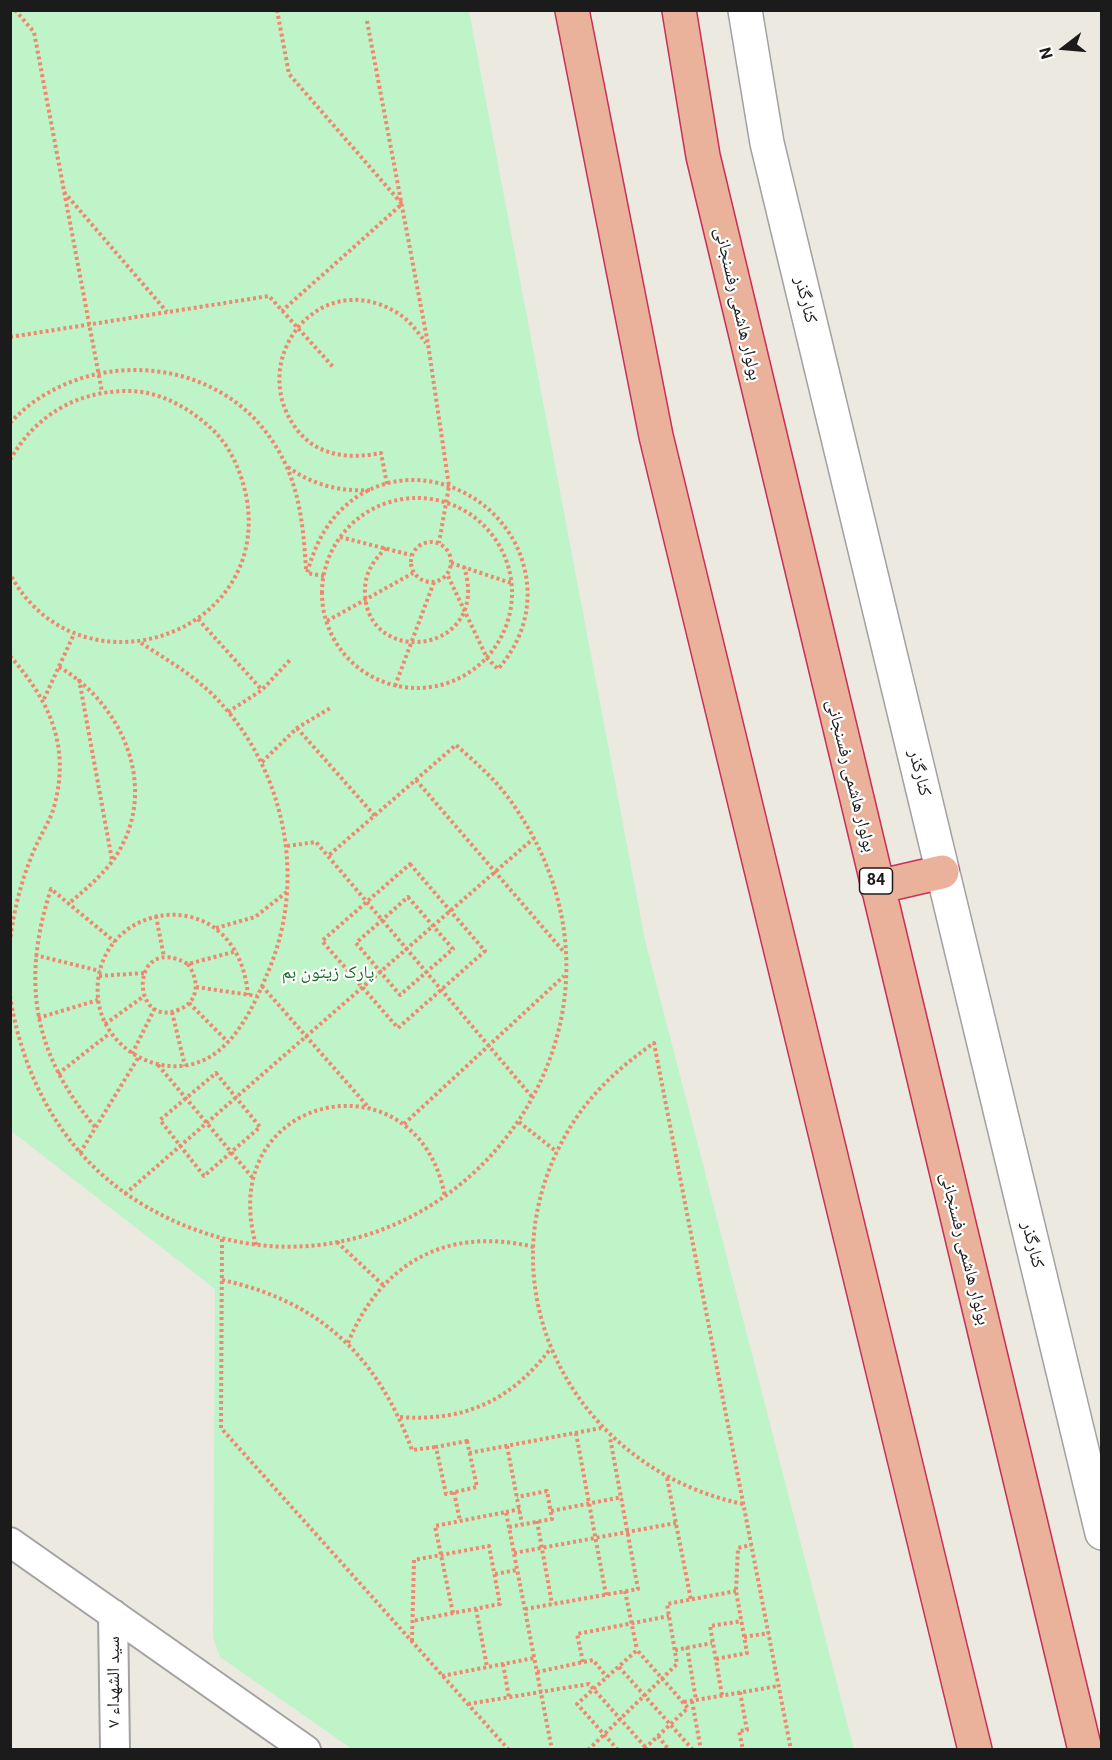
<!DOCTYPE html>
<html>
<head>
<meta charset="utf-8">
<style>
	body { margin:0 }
	#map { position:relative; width:1112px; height:1760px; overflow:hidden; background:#ece9e1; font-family:Roboto,sans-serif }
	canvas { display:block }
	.frame { position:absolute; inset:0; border:12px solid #1b1b1b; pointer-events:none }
	.north { position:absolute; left:1034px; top:18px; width:60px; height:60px; -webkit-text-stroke:4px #fff; paint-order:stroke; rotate:254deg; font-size:16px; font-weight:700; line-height:24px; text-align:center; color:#1b1b1b }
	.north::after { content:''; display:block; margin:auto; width:21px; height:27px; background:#1b1b1b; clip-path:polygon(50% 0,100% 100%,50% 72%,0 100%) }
</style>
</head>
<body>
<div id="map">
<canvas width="1112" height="1760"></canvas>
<div class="frame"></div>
<div class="north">N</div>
</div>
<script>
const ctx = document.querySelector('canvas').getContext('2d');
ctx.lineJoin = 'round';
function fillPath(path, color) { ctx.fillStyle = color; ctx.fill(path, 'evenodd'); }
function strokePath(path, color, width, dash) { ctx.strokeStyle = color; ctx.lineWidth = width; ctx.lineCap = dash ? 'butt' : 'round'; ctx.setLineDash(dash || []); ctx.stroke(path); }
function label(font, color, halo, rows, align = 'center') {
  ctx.font = font + ' Roboto,"Noto Naskh Arabic",sans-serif'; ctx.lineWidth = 4.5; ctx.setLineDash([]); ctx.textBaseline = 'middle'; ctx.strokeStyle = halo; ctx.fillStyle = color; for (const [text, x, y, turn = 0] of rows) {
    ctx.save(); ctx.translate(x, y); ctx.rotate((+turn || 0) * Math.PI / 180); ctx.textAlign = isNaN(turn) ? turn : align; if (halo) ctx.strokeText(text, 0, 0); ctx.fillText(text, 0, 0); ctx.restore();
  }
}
fillPath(new Path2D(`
	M 10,11 L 469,11 L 645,940 L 854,1749 L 352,1749 L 220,1657 L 213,1637 L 215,1289 L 11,1131 Z`), '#bff4c9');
const minor = new Path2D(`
	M 10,1542 L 306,1750
	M 113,1614 L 115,1750`);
const tertiary = new Path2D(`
	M 745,10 L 767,143 L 1102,1533`);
const trunk = new Path2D(`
	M 572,10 L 656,436 L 975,1750
	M 679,10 L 703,156 L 1085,1750
	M 877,887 L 942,872`);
strokePath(minor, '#a2a2a2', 32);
strokePath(tertiary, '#a2a2a2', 36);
strokePath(trunk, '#c83056', 36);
strokePath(new Path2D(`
	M 15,10 L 34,32 L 102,392
	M 277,10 L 289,74 L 402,204 L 282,311
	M 367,21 L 428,344 L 449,486 L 439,543
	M 64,192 L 167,312
	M 10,337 L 269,296 L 334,368
	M 10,423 C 79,348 212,352 271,439 C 299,479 303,522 306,569
	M 10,460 C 35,416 75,392 125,391 C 159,390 190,408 214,431 C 231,448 241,472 246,495 C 274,636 78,701 10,574
	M 288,467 C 312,485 341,492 371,490
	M 387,484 L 381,453 C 351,459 319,457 298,431 C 244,363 317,267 394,311 C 408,318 417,331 426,343
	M322 593a95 95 0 1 1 190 0a95 95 0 1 1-190 0Z
	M 340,537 L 411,555
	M411 562a20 20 0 1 1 40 0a20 20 0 1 1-40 0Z
	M 386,548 C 373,561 364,574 365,593 C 367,669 492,654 464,567
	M 451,563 L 511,583
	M 324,576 L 307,573 C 314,549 323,528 341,510 C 406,446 512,492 526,576 C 532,610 521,643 498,669 L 487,658 L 447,574
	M 198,619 L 262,690
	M 327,621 L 413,573
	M 141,643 C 166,659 193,675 214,696 C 285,768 308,879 268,972 C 257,999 241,1034 217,1052 C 172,1087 103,1053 98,998 C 89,901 237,875 248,995
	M 10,656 C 49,700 71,746 54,807 C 50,821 41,834 35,848 C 22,878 14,908 10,941
	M 59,667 C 126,706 162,795 111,863 C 98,879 84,891 68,904
	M 79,679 L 112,860
	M 395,686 L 434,582
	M 44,699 L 74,634
	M 228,712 L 262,690 L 290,660
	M 297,728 L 375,816
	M 262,762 L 297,728 L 332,707
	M 416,780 L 564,952
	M 287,846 L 316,842 L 533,1098
	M 410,864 L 485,951 L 398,1028 L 322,941 Z
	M 408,897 L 453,949 L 400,995 L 356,943 Z
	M 156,916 L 164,957
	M 216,928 L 255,917 L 288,891
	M 35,955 L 100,971
	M 188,964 C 199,980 200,1002 178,1010 C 129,1029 130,931 188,964 L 237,951
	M 99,976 L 144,973
	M 262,986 L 370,1109
	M 196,987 L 257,996
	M 10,996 C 23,1079 64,1155 137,1201 C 401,1366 691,1050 510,800 C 495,779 475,762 456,745 L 328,856
	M 189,1003 L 228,1042
	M 172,1012 L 185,1066
	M 38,1018 L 98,1000
	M 105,1024 L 144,996
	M 132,1054 L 155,1008
	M 158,1065 L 252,1177
	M 216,1073 L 260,1127 L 204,1176 L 160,1120 Z
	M 58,1074 L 110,1033
	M 519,1122 L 557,1152
	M 404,1124 L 564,976
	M 95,1127 C 33,1053 21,981 51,889 L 115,942
	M 80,1153 L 138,1058
	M 125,1194 L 534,838
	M 222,1239 L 221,1428 L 509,1750
	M 337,1242 L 383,1285
	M 256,1245 C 213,1093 418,1049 445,1197
	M 222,1280 C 320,1301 378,1357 412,1450 L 436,1447
	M 348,1343 C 381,1262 448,1226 534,1247
	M 400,1417 C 465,1422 512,1400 551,1348
	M 576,1433 L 606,1595
	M 467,1441 L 477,1487 L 446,1494 L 436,1447 Z
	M 507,1446 L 522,1524
	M 469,1453 L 601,1428
	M 667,1478 L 691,1600
	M 454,1492 L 460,1521
	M 743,1504 C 571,1468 475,1281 571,1126 C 592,1092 621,1066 654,1043 L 791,1750
	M 551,1511 L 622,1497
	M 506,1512 L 520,1509
	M 537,1521 L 552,1604
	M 509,1527 L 552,1519 L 547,1491 L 517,1497
	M 514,1553 L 676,1523
	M 495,1574 L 517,1570
	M 625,1591 L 637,1650
	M 476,1609 L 487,1667
	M 525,1609 L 638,1589 L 610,1438
	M 453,1613 L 435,1526 L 506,1512 L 552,1750
	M 744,1637 L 769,1633
	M 412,1641 L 414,1560 L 489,1546 L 500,1604 L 412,1621
	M 687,1647 L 696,1700
	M 675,1650 L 712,1643
	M 716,1659 L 747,1653 L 736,1591 L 738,1548 L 751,1545
	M 583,1662 L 577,1634 L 669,1616
	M 503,1664 L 509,1697
	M 619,1667 L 693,1750
	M 537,1672 L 593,1660 L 607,1677
	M 442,1676 L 534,1658
	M 740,1692 L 747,1730 L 739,1731 L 743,1750
	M 722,1695 L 710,1626 L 742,1621
	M 692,1701 L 701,1750
	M 684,1702 L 778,1686
	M 468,1704 L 589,1684 L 648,1750
	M 658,1736 L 669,1750
	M 588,1750 L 677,1664 L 667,1604 L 736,1591
	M 618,1750 L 577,1704 L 637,1650 L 688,1708 L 643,1750`), '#ef886f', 4, [3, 3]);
strokePath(minor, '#fff', 28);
strokePath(tertiary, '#fff', 33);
strokePath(trunk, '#eab29a', 33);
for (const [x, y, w] of [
	[876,881,33]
]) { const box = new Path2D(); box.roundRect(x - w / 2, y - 13, w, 26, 4.5); ctx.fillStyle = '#fff'; ctx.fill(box); strokePath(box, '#1b1b1b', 1.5); }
label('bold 16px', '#1b1b1b', null, [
	["84",876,881]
]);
label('18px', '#1b1b1b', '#fff', [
	["کنارگذر",805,300,76],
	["بولوار هاشمی رفسنجانی",737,304,77],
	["کنارگذر",919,773,76],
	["بولوار هاشمی رفسنجانی",850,776,76],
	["کنارگذر",1032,1245,76],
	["بولوار هاشمی رفسنجانی",964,1249,76],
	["سید الشهداء ۷",114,1682,-90]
]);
label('18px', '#136f23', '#fff', [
	["پارک زیتون بم",328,973]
]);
</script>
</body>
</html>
